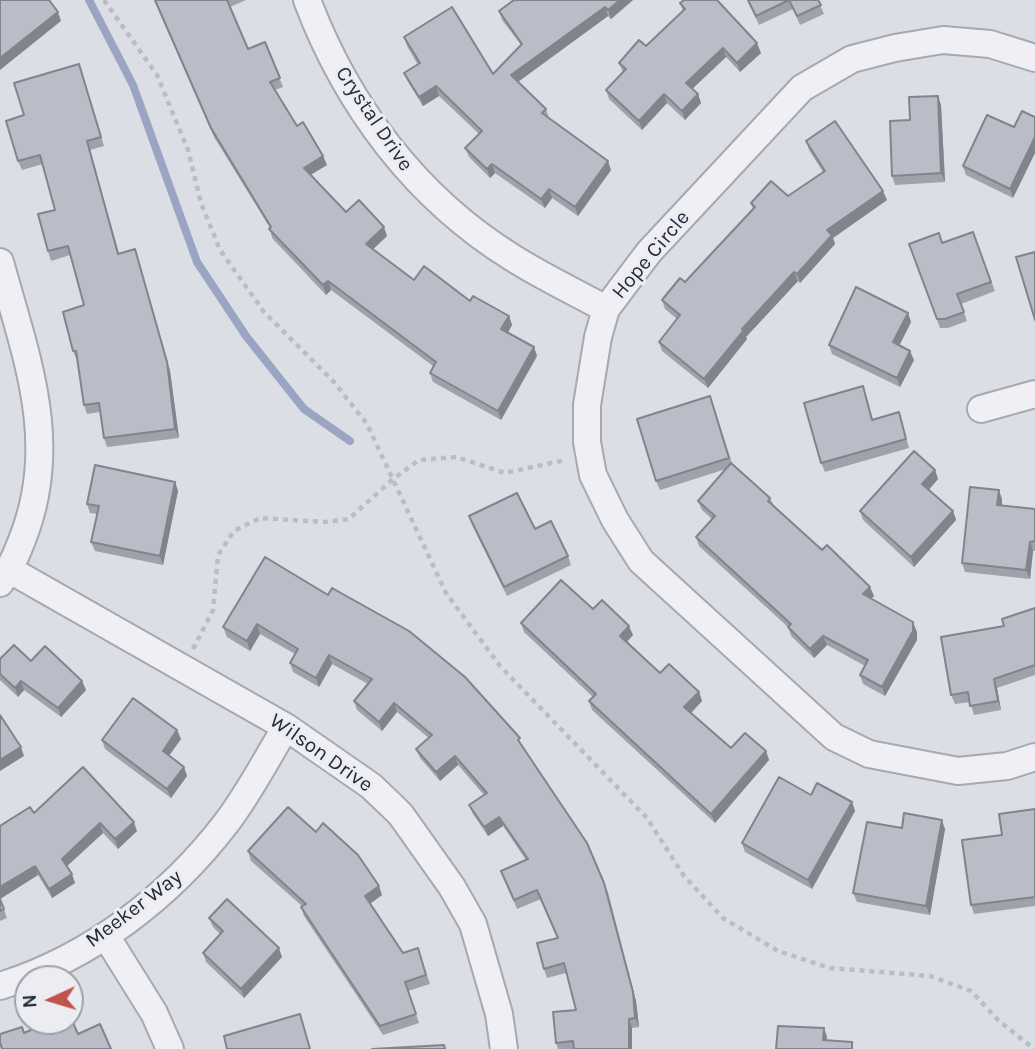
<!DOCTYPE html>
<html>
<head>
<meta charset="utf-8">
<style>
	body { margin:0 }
	#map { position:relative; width:1035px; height:1049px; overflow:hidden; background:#dcdee5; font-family:Karla,sans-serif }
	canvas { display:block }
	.north { position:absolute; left:14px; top:965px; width:70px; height:70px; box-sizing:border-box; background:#ebedf3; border:2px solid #9d9fa9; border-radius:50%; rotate:266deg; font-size:19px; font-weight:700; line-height:28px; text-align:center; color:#272a3a }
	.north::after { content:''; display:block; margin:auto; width:24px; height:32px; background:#c1544a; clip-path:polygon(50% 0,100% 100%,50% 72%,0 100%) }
</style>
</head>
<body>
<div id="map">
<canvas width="1035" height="1049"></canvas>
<div class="north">N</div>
</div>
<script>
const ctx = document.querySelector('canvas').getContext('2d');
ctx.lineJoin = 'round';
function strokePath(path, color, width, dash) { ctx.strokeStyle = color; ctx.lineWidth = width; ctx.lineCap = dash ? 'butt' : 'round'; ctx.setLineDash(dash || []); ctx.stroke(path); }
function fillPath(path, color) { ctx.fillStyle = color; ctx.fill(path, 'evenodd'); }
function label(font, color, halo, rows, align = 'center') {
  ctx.font = font + ' Karla,sans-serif'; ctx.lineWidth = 6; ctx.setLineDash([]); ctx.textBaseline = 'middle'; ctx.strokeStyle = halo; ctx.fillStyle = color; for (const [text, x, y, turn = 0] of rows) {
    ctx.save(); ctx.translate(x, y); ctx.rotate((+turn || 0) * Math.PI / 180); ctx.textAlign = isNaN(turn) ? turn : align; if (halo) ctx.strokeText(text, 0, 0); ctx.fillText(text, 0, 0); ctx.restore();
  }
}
strokePath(new Path2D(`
	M 89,0 L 133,85 L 197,262 L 246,336 L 304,409 L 350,441`), '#9aa4c3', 8);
const minor = new Path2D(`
	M 307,0 C 347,106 416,198 513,258 C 543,277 575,292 606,309
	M 1035,58 L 990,44 L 943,40 L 895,48 L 852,59 L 802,88 L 649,252 L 606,309 L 598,337 L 587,405 L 587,442 L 593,475 L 615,520 L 641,561 L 834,737 L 869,754 L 958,771 L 1007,766 L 1035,757
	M 0,262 C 26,357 61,443 22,540 C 16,556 10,570 0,583
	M 981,409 L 1035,394
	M 10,570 L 286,727 L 371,786 L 391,805 L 401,815 L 452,887 L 473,924 L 499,1014 L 504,1049
	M 106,936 L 154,1013 L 170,1049
	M 0,986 C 90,958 170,897 227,822 C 249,793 267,758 286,727`);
strokePath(minor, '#a6a8b2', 30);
strokePath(new Path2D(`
	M 104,0 L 157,75 L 188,150 L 201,203 L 220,250 L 264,312 L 334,382 L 367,424 L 446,593 L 500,666 L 647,818 L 684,876 L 723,918 L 778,951 L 830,968 L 930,976 L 971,991 L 998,1020 L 1034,1049
	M 193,649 L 213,610 L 218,555 L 234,531 L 260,518 L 325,522 L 349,519 L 393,479 L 419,460 L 456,457 L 505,473 L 565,460`), '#bbbcc4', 4.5, [5, 5]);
strokePath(minor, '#efeff4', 26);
fillPath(new Path2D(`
	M 154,0 L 246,0 L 230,7 L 248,49 L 265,42 L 283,87 L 275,90 L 297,126 L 323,156 L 327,165 L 310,175 L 346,212 L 387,236 L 373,249 L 414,280 L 509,316 L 512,325 L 508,332 L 534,347 L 537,356 L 501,420 L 433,382 L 430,373 L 433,366 L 331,290 L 326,295 L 272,238 L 270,228 L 214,137 Z
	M 633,0 L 611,19 L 608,16 L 518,82 L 546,109 L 549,118 L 611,170 L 578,216 L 552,198 L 545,208 L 495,173 L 490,178 L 469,157 L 465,148 L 479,134 L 439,96 L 423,106 L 408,82 L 404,73 L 418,65 L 407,46 L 404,37 L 493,74 L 521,45 L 502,20 L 499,11 Z
	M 747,0 L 818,0 L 824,14 L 800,25 L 793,9 L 759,25 Z
	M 680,3 L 761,53 L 740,72 L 726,57 L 692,89 L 698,94 L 701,103 L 685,120 L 667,103 L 642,130 L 609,99 L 606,90 L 623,72 L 619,63 L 646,46 L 683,11 Z
	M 82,73 L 104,146 L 90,150 L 119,253 L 135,249 L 138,258 L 170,371 L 179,438 L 107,447 L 104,438 L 100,412 L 87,414 L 84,405 L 77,360 L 73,351 L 84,305 L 70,255 L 51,261 L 48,251 L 55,210 L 43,164 L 22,170 L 18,161 L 24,115 Z
	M 941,105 L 945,182 L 895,185 L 892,176 Z
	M 1035,117 L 1035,153 L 1013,198 L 966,175 L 963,166 L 1014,127 Z
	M 806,141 L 887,200 L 833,238 L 835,244 L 800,283 L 798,281 L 746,337 L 747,339 L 708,388 L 662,351 L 659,342 L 677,319 L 665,309 L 662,300 L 685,282 L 753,210 L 751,203 L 788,196 L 823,172 L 809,150 Z
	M 973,232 L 995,291 L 961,304 L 967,321 L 948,328 L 940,328 L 909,244 L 942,243 Z
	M 908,313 L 911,322 L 899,346 L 914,360 L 900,387 L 832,354 L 829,345 Z
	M 866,395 L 873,420 L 902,422 L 909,448 L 825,472 L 821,463 Z
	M 710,396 L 732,463 L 770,498 L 774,506 L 874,596 L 871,599 L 917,632 L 917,640 L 885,696 L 863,684 L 860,675 L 865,666 L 827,645 L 814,658 L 791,636 L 788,627 L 699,546 L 696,537 L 712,519 L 702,510 L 698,501 L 726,469 L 660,490 L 656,481 Z
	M 935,470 L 938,479 L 929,489 L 953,511 L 956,520 L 914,567 L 863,520 L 860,511 Z
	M 175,482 L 178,491 L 163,565 L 95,551 L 91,542 L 97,514 L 90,513 L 87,504 Z
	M 1002,499 L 1002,506 L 1035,509 L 1035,551 L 1033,551 L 1030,579 L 965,572 L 962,563 Z
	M 469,516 L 535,529 L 568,556 L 571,565 L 507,596 L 472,525 Z
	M 265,557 L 523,747 L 604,883 L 608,892 L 636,1001 L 639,1027 L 632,1028 L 632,1049 L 558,1049 L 556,1043 L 576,1010 L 566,973 L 547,978 L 544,969 L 557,938 L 541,899 L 517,909 L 501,871 L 526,860 L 503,826 L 488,836 L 473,814 L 469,805 L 484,795 L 458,765 L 440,781 L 420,758 L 416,749 L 429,738 L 397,712 L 382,731 L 357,710 L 354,701 L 368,684 L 332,664 L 319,687 L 293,672 L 290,663 L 295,654 L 260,634 L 250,651 L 227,637 L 223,627 Z
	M 1035,608 L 1035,675 L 997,688 L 1001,710 L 974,715 L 970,702 L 955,704 L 951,695 L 1004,626 Z
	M 593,609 L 633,635 L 627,641 L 660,673 L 699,692 L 702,701 L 691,713 L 731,748 L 766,751 L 769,760 L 715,823 L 592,710 L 589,701 L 593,697 L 524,632 L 521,623 Z
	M 0,659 L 31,661 L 82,681 L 86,690 L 61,717 L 24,690 L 18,697 L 0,680 Z
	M 177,730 L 181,739 L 169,755 L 184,767 L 187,776 L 171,798 L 105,749 L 102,740 Z
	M 83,767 L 137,831 L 118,849 L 103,833 L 67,866 L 75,883 L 52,898 L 38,875 L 0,899 L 34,813 Z
	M 852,802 L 855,811 L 812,889 L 745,852 L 742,843 Z
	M 1035,809 L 1035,906 L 974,914 L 971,905 L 1002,835 Z
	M 902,828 L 945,829 L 930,915 L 857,902 L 853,893 Z
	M 248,851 L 382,895 L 370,904 L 403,953 L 418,948 L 430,984 L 408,991 L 419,1023 L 383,1035 L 304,916 L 301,907 L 302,906 L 251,861 Z
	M 0,899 L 7,918 L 0,921 Z
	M 209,918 L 282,957 L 244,998 L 206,962 L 203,953 L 220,934 L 213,927 Z`), '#a0a2ab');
fillPath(new Path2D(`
	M 620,0 L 633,0 L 611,19 L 608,10 Z
	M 605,7 L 608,16 L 515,84 L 511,75 Z
	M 58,12 L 61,21 L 0,70 L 0,58 Z
	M 757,43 L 761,53 L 740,72 L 737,63 Z
	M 723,48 L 726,57 L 689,92 L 686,83 Z
	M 436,86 L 439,96 L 423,106 L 419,97 Z
	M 664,94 L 667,103 L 642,130 L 639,121 Z
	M 698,94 L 701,103 L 685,120 L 682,111 Z
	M 938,96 L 941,105 L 945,182 L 941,173 Z
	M 1035,137 L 1035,153 L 1013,198 L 1010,189 Z
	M 87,141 L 90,150 L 121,263 L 118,254 Z
	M 323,156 L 327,165 L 307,177 L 304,168 Z
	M 608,161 L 611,170 L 578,216 L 575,207 Z
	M 492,164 L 495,173 L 490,178 L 487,169 Z
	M 549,189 L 552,198 L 545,208 L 541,199 Z
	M 883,191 L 887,200 L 833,238 L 835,244 L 800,283 L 797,274 L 827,230 Z
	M 384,227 L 387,236 L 369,253 L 366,244 Z
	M 135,249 L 170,371 L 179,438 L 175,429 Z
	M 794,272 L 798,281 L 746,337 L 747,339 L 708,388 L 704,379 L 742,329 Z
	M 328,281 L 331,290 L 326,295 L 323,285 Z
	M 908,313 L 911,322 L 896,352 L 893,342 Z
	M 509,316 L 512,325 L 505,338 L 501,329 Z
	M 534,347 L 537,356 L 501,420 L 498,411 Z
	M 910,351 L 914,360 L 900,387 L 897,378 Z
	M 935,470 L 938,479 L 926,493 L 922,484 Z
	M 175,482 L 178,491 L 163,565 L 160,556 Z
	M 999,490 L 1002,499 L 1001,514 L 997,505 Z
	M 953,511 L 956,520 L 914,567 L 911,557 Z
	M 1030,542 L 1033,551 L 1030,579 L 1026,570 Z
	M 870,587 L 874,596 L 867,603 L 863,594 Z
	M 913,622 L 917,632 L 917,640 L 885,696 L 882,687 Z
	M 257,624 L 260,634 L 250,651 L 247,641 Z
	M 629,626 L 633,635 L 624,645 L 620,636 Z
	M 823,636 L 827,645 L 814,658 L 810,649 Z
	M 329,655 L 332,664 L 319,687 L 316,678 Z
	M 994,679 L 997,688 L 1001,710 L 998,701 Z
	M 21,681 L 24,690 L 18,697 L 15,688 Z
	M 82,681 L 86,690 L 61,717 L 58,708 Z
	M 699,692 L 702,701 L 688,716 L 684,707 Z
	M 394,703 L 397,712 L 382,731 L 379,722 Z
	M 177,730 L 181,739 L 166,760 L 163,751 Z
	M 21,747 L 24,756 L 0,771 L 0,760 Z
	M 766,751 L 769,760 L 715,823 L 711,814 Z
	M 455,756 L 458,765 L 440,781 L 436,772 Z
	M 184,767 L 187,776 L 171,798 L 167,789 Z
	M 852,802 L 855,811 L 812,889 L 808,880 Z
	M 499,817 L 503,826 L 488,836 L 484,827 Z
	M 942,820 L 945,829 L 930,915 L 926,906 Z
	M 134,822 L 137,831 L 118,849 L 115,839 Z
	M 100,823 L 103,833 L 65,868 L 62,859 Z
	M 35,866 L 38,875 L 0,899 L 0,887 Z
	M 72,874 L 75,883 L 52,898 L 49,889 Z
	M 604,883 L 636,1001 L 639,1027 L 635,1018 Z
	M 379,886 L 382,895 L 368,905 L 365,896 Z
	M 279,948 L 282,957 L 244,998 L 241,989 Z
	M 629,1019 L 632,1028 L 632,1049 L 629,1049 Z
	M 824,1028 L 827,1037 L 826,1049 L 823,1040 Z`), '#82848b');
const building = new Path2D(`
	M 0,0 L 49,0 L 58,12 L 0,58 Z
	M 155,0 L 227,0 L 248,49 L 265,42 L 280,78 L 270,82 L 297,126 L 303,122 L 323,156 L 304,168 L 346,212 L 359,200 L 384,227 L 366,244 L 414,280 L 424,266 L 470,301 L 473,296 L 509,316 L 501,329 L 534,347 L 498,411 L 430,373 L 436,362 L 328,281 L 323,285 L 269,229 L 271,227 L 211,128 Z
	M 514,0 L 620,0 L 608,10 L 605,7 L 511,75 L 546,109 L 542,113 L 608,161 L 575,207 L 549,189 L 541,199 L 492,164 L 487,169 L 465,148 L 482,131 L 436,86 L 419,97 L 404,73 L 420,63 L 404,37 L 452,7 L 493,74 L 522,44 L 499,11 Z
	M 684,0 L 717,0 L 757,43 L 737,63 L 723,48 L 686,83 L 698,94 L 682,111 L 664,94 L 639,121 L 606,90 L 626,69 L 619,63 L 639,40 L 646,46 L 685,9 L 680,3 Z
	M 748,0 L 789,0 L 756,16 Z
	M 789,0 L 818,0 L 821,5 L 797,16 Z
	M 79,64 L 101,137 L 87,141 L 118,254 L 135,249 L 167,362 L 175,429 L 104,438 L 99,403 L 84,405 L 76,351 L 73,351 L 63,312 L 84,305 L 68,246 L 48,251 L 38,214 L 55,210 L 40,155 L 18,161 L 6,121 L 24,115 L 14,83 Z
	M 938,96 L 941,173 L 892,176 L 890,121 L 910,120 L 909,97 Z
	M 1022,111 L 1035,117 L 1035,137 L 1010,189 L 963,166 L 987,115 L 1014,127 Z
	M 835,121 L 883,191 L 827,230 L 832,235 L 797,274 L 794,272 L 742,329 L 744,330 L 704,379 L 659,342 L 680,315 L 662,300 L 680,278 L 685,282 L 755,207 L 751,203 L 771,181 L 788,196 L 825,171 L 806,141 Z
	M 973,232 L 991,282 L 957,294 L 964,312 L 945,319 L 937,319 L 909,244 L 939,233 L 942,243 Z
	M 1035,252 L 1035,320 L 1016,257 Z
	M 856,287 L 908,313 L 893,342 L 910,351 L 897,378 L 829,345 Z
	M 863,386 L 872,420 L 899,412 L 906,439 L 821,463 L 804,403 Z
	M 710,396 L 729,458 L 656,481 L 637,419 Z
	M 914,451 L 935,470 L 922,484 L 953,511 L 911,557 L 860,511 Z
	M 731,463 L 770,498 L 768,501 L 822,550 L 827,545 L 870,587 L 863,594 L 913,622 L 913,631 L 882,687 L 860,675 L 868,660 L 823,636 L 810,649 L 788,627 L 791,624 L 696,537 L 715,516 L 698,501 Z
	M 95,465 L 175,482 L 160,556 L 91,542 L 99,506 L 87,504 Z
	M 970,487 L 999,490 L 997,505 L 1035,509 L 1035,541 L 1030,542 L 1026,570 L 962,563 Z
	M 517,493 L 535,529 L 551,521 L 568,556 L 504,587 L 469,516 Z
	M 265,557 L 328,595 L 332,588 L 409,631 L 465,677 L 520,738 L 518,740 L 587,843 L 604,883 L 633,992 L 635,1018 L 629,1019 L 629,1049 L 574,1049 L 573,1041 L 556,1043 L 553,1012 L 576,1010 L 564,963 L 544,969 L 537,943 L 558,938 L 537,890 L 514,900 L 501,871 L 528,859 L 499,817 L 484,827 L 469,805 L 487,793 L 455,756 L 436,772 L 416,749 L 432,735 L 394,703 L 379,722 L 354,701 L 372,679 L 329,655 L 316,678 L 290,663 L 298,649 L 257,624 L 247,641 L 223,627 Z
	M 561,580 L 593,609 L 602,600 L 629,626 L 620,636 L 660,673 L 669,664 L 699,692 L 684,707 L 731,748 L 745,733 L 766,751 L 711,814 L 589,701 L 596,694 L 521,623 Z
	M 1035,608 L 1035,665 L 994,679 L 998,701 L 970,706 L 968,692 L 951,695 L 941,637 L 1004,626 L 1002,619 Z
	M 14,645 L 31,661 L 45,646 L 82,681 L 58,708 L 21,681 L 15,688 L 0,674 L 0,659 Z
	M 133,698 L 177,730 L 163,751 L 184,767 L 167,789 L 102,740 Z
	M 0,715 L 21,747 L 0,760 Z
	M 83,767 L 134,822 L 115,839 L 100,823 L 62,859 L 72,874 L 49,889 L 35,866 L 0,887 L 0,826 L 30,807 L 34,813 Z
	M 779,777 L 811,795 L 817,783 L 852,802 L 808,880 L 742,843 Z
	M 288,807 L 316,832 L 323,823 L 358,855 L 379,886 L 365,896 L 403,953 L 418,948 L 426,975 L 405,982 L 416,1014 L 380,1026 L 301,907 L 306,904 L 248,851 Z
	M 1035,809 L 1035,897 L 971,905 L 962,840 L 1002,835 L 999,814 Z
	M 904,813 L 942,820 L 926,906 L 853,893 L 867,822 L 902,828 Z
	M 0,899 L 4,909 L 0,911 Z
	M 227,899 L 279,948 L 241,989 L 203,953 L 223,931 L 209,918 Z
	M 300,1014 L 310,1049 L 227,1049 L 224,1036 Z
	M 70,1016 L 78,1034 L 100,1024 L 111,1049 L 2,1049 L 0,1042 L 0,1034 L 22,1027 L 24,1033 L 51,1021 L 70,1021 Z
	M 778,1026 L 824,1028 L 823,1040 L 852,1042 L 852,1049 L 776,1049 Z
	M 444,1045 L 445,1049 L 372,1049 Z`);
fillPath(building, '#babcc7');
strokePath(building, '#82848b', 2);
label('21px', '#272a3a', '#ebedf3', [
	["Crystal Drive",374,119,56],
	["Hope Circle",651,255,-50],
	["Wilson Drive",321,753,35],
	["Meeker Way",134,909,-37]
]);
</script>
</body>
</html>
